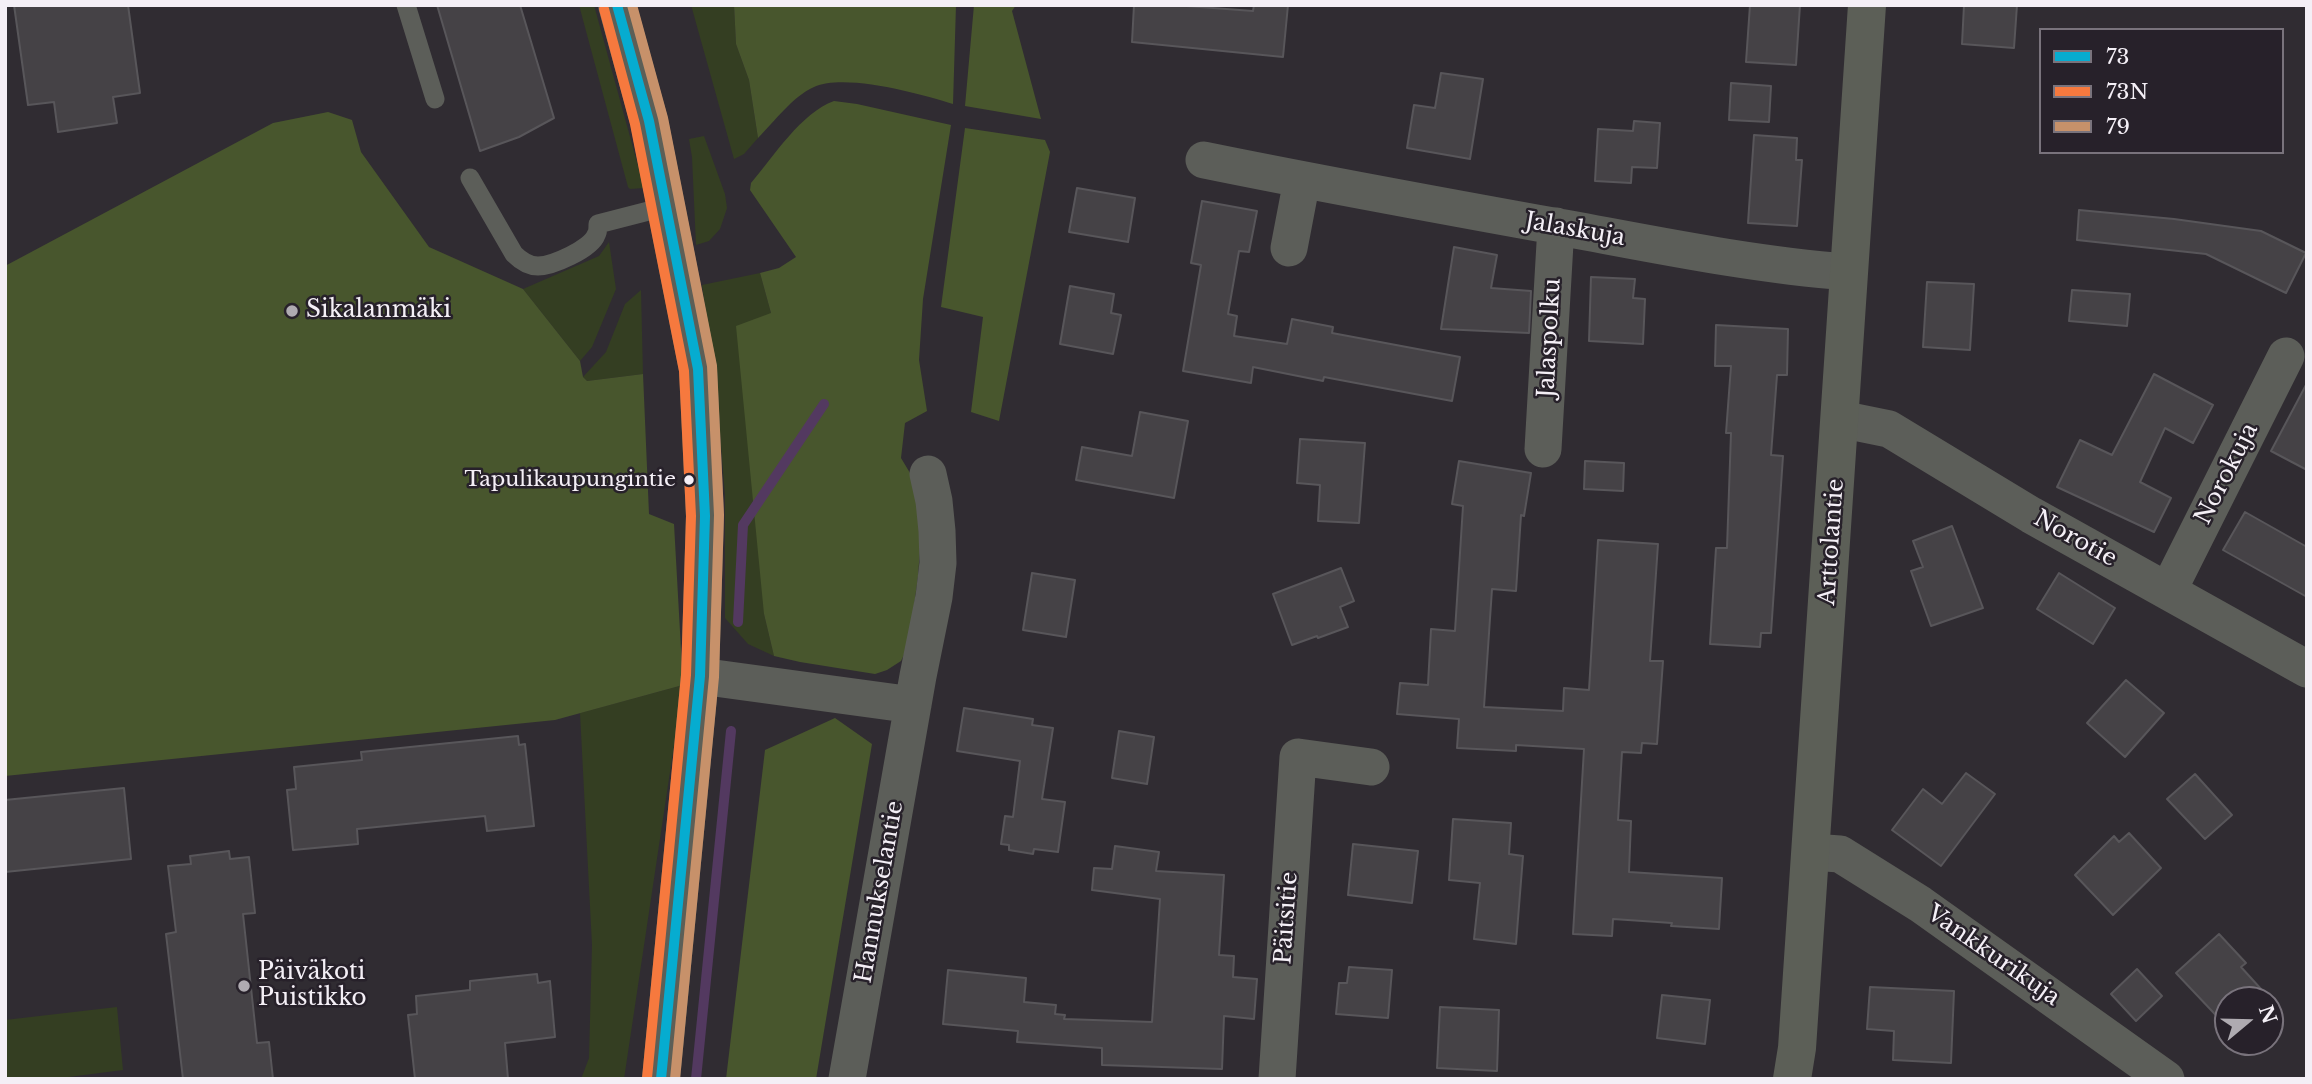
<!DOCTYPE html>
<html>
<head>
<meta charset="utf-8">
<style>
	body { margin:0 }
	#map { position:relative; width:2312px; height:1084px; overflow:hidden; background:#302c32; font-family:"Libre Baskerville",serif }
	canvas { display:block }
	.frame { position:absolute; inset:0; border:7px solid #f4eff6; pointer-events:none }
	.legend { position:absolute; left:2039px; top:28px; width:245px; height:126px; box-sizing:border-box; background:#27212a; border:2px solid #79737c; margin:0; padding:9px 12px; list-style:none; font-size:21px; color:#f4eff6 }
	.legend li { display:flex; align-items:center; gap:14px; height:35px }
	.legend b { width:35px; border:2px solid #79737c }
	.north { position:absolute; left:2214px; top:986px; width:70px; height:70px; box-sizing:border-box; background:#27212a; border:2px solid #79737c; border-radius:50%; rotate:71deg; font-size:19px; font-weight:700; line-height:28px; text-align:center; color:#f4eff6 }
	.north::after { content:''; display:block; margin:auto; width:24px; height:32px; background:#afabb1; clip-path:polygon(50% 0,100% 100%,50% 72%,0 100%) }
</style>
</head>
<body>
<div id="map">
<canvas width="2312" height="1084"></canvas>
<div class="frame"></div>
<ul class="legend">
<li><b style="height:9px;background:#06acd0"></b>73</li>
<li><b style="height:9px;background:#f6793e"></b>73N</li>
<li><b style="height:9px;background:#c7916a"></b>79</li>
</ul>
<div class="north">N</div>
</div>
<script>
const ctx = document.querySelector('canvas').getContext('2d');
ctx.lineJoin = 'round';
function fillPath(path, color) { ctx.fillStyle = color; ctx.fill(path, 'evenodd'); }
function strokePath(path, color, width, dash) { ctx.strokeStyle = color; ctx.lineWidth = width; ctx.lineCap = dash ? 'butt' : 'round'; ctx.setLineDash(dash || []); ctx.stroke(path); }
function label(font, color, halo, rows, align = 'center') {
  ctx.font = font + ' "Libre Baskerville",serif'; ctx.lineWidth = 5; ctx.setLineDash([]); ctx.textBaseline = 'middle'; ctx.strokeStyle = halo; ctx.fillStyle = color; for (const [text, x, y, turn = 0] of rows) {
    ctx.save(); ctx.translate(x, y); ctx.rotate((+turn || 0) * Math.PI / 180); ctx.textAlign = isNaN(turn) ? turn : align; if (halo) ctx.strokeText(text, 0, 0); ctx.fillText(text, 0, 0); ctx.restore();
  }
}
fillPath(new Path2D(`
	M 579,5 L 594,5 L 644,188 L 630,189 L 628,187 Z
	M 691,5 L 734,5 L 736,44 L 749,80 L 758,138 L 744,154 L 734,159 Z
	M 704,136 L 725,194 L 727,208 L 720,229 L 709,241 L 696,245 L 692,157 L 689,139 Z
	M 609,242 L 616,289 L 592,347 L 580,361 L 523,289 L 599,256 Z
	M 760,273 L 771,313 L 764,614 L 774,656 L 748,644 L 725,618 L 725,495 L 716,385 L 702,285 Z
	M 641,290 L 643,374 L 587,381 L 583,377 L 606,352 L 625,304 Z
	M 683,685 L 624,1079 L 581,1079 L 589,1058 L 592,945 L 580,713 Z
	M 117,1007 L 123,1070 L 53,1079 L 5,1079 L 5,1020 Z`), '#343e22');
fillPath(new Path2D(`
	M 734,5 L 956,5 L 953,104 C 920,94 846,73 814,87 C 792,97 775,121 758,138 L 749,80 L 736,44 Z
	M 974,5 L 1016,5 L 1012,11 L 1041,119 L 965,106 Z
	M 834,101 L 857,104 L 951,125 L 923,299 L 919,360 L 927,411 L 905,423 L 901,458 L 913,478 L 921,536 L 918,576 L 909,644 L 901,661 L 887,670 L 875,674 L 800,662 L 774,656 L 764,614 L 736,326 L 771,313 L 760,273 L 779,268 L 796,257 L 750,190 L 751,183 C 774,156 801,113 834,101 Z
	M 328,112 L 352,120 L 361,152 L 429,247 L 523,289 L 580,361 L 583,377 L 587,381 L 643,374 L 649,514 L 674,524 L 683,685 L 555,720 L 5,776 L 5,266 L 273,123 Z
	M 965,128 L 1045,140 L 1050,152 L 999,421 L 971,412 L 983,317 L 941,307 Z
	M 835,718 L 872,744 L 816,1079 L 726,1079 L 765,750 Z`), '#48562d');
strokePath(new Path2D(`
	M 738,622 L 743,525 L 824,404
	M 696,1079 L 731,731`), '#533960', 10);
const building = new Path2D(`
	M 14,5 L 128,5 L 140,93 L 113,97 L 117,123 L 58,132 L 54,102 L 28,105 Z
	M 437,5 L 520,5 L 554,118 L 519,137 L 480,151 Z
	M 1134,5 L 1173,5 L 1253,11 L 1254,5 L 1288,5 L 1283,57 L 1132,42 Z
	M 1750,5 L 1800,5 L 1796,65 L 1746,62 Z
	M 1964,5 L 2017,5 L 2014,48 L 1962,44 Z
	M 1441,73 L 1483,79 L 1470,159 L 1407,148 L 1414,105 L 1435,108 Z
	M 1731,83 L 1771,86 L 1769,122 L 1729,120 Z
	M 1634,121 L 1660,123 L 1657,168 L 1632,167 L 1631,183 L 1595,181 L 1598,129 L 1633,131 Z
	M 1754,135 L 1797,138 L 1796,160 L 1802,160 L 1797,226 L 1748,223 Z
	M 1077,188 L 1135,198 L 1128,242 L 1069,232 Z
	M 1202,201 L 1257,211 L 1249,252 L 1239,251 L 1228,314 L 1237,316 L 1234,336 L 1287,344 L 1292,319 L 1333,327 L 1332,333 L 1460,357 L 1452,401 L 1324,377 L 1323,381 L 1253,367 L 1251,383 L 1183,371 L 1201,265 L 1191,263 Z
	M 2079,210 L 2174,219 L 2261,231 L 2306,253 L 2286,293 L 2206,254 L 2077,240 Z
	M 1454,247 L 1497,255 L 1491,288 L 1531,291 L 1529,333 L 1441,329 Z
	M 1591,277 L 1635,279 L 1633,298 L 1645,299 L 1643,344 L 1589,341 Z
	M 1927,282 L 1974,284 L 1970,350 L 1923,347 Z
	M 1070,286 L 1114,294 L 1111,313 L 1121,315 L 1113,354 L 1060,344 Z
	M 2072,290 L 2130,294 L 2127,326 L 2069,321 Z
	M 1716,325 L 1788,329 L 1787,375 L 1777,375 L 1771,455 L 1783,456 L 1771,633 L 1761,633 L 1760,647 L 1710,644 L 1716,548 L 1727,548 L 1731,433 L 1726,433 L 1731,366 L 1715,366 Z
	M 2154,374 L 2213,405 L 2193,443 L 2165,428 L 2140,482 L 2171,498 L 2154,532 L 2057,487 L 2080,440 L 2112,455 Z
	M 2307,383 L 2307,470 L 2271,451 Z
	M 1140,412 L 1188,421 L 1174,498 L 1076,480 L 1082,447 L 1132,456 Z
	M 1300,439 L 1365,443 L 1359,523 L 1318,521 L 1320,485 L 1297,483 Z
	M 1459,461 L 1531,473 L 1524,516 L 1521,515 L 1516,591 L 1492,589 L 1484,707 L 1563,711 L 1564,688 L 1589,690 L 1598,540 L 1658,544 L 1650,661 L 1663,661 L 1657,744 L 1642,743 L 1641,753 L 1622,752 L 1618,820 L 1631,821 L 1629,872 L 1722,878 L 1719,929 L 1671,926 L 1672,923 L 1613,919 L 1612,936 L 1573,934 L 1584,749 L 1516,745 L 1516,751 L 1457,748 L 1459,719 L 1397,714 L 1400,683 L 1428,685 L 1431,629 L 1455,631 L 1463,506 L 1452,504 Z
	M 1585,461 L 1624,463 L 1623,491 L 1584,489 Z
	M 2245,512 L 2307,547 L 2307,597 L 2223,550 Z
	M 1952,526 L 1983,608 L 1931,626 L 1911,571 L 1923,567 L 1913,541 Z
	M 1341,568 L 1354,601 L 1340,607 L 1348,627 L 1318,638 L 1317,636 L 1292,645 L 1273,594 Z
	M 1032,573 L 1075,580 L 1066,637 L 1023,630 Z
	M 2059,573 L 2115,608 L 2093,644 L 2037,609 Z
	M 2126,680 L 2164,713 L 2125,757 L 2087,723 Z
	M 964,708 L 1033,719 L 1032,725 L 1053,728 L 1042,799 L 1065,802 L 1058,852 L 1034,849 L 1033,854 L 1009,850 L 1009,845 L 1001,844 L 1005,816 L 1013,817 L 1020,761 L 957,751 Z
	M 1119,731 L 1154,737 L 1147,784 L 1112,778 Z
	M 518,736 L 519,745 L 525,744 L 534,826 L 487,831 L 485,816 L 357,829 L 358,844 L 293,850 L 287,790 L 296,789 L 294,767 L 362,760 L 361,752 Z
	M 1966,773 L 1995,794 L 1941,866 L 1892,830 L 1923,789 L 1942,804 Z
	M 2195,774 L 2232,815 L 2205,839 L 2167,799 Z
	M 124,788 L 131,859 L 5,872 L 5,800 Z
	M 1453,819 L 1511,823 L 1509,854 L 1523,856 L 1516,944 L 1474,939 L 1480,883 L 1449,880 Z
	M 2129,833 L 2161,868 L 2113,915 L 2075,875 L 2114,836 L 2119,842 Z
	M 1353,844 L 1418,851 L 1412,903 L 1348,895 Z
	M 1115,846 L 1159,852 L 1156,871 L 1224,875 L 1219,955 L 1234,956 L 1233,977 L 1257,979 L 1254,1019 L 1224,1016 L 1222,1069 L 1102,1065 L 1102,1048 L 1017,1042 L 1018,1031 L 943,1024 L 948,970 L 1026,978 L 1024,1002 L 1056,1005 L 1055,1014 L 1065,1015 L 1064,1019 L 1152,1022 L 1160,899 L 1092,890 L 1094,868 L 1112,869 Z
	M 229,851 L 230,859 L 249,857 L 255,913 L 243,914 L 257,1043 L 269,1042 L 273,1079 L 183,1079 L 166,934 L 176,932 L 168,866 L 191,864 L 190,856 Z
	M 2219,934 L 2246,963 L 2241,967 L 2271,1000 L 2228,1000 L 2228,1028 L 2176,973 Z
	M 1349,967 L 1392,970 L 1388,1018 L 1336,1014 L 1339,983 L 1347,983 Z
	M 2137,969 L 2162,996 L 2136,1021 L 2111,994 Z
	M 537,974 L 538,983 L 550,981 L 555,1037 L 505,1043 L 508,1079 L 415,1079 L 408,1015 L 417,1014 L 416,996 L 470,990 L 470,981 Z
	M 1870,987 L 1954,991 L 1951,1063 L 1893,1060 L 1894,1031 L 1867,1029 Z
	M 1662,995 L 1710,1000 L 1705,1044 L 1657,1038 Z
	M 1440,1007 L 1499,1010 L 1497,1071 L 1437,1068 Z`);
fillPath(building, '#454246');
strokePath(building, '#58565a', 2);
strokePath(new Path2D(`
	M 406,5 L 435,99
	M 470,178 L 514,254 C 521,261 528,266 538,266 C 552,266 591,249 596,235 C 598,232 598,228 598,224 L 668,206`), '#5c5e59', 19);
strokePath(new Path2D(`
	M 1204,160 C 1326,185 1448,207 1570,229 C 1662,246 1755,265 1848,272
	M 1289,248 L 1302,180
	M 1840,419 L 1889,429 L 2031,515 L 2307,669
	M 1543,449 L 1556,226
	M 2168,591 L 2286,356
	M 700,676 L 913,705
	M 1811,852 L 1840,854 L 1920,904 L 2166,1079
	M 847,1079 L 918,676 L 934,597 L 938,563 L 937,531 L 934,501 L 928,474
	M 1277,1079 L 1298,757 L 1371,767`), '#5c5e59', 37);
strokePath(new Path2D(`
	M 617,5 L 649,121 L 698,369 L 705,516 L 700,676 L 661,1079
	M 1792,1079 L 1797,1048 L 1867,5`), '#5c5f57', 38);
strokePath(new Path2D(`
	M 617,5 L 649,121 L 698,369 L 705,516 L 700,676 L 661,1079`), '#06acd0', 10);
strokePath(new Path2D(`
	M 604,9 L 635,124 L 684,371 L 691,516 L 686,675 L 647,1078`), '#f6793e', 10);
strokePath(new Path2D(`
	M 632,5 L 663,118 L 712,366 L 719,515 L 714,677 L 675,1079`), '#c7916a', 10);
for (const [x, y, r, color] of [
	[292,311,7,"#afabb1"],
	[689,480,6,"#f4eff6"],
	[244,986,7,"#afabb1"]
]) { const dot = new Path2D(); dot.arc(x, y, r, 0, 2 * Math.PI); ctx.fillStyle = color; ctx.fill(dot); strokePath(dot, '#27212a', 2.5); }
label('21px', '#f4eff6', '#27212a', [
	["Tapulikaupungintie",676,480]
], 'right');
label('23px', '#f4eff6', '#27212a', [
	["Jalaskuja",1575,230,10],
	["Jalaspolku",1550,338,-87],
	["Norokuja",2227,474,-63],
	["Norotie",2075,539,29],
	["Arttolantie",1832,542,-86],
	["Hannukselantie",880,892,-80],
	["Päitsitie",1287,918,-86],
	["Vankkurikuja",1993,956,35]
]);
label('23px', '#f4eff6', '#27212a', [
	["Sikalanmäki",306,311],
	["Päiväkoti",258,973],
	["Puistikko",258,999]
], 'left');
</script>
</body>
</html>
